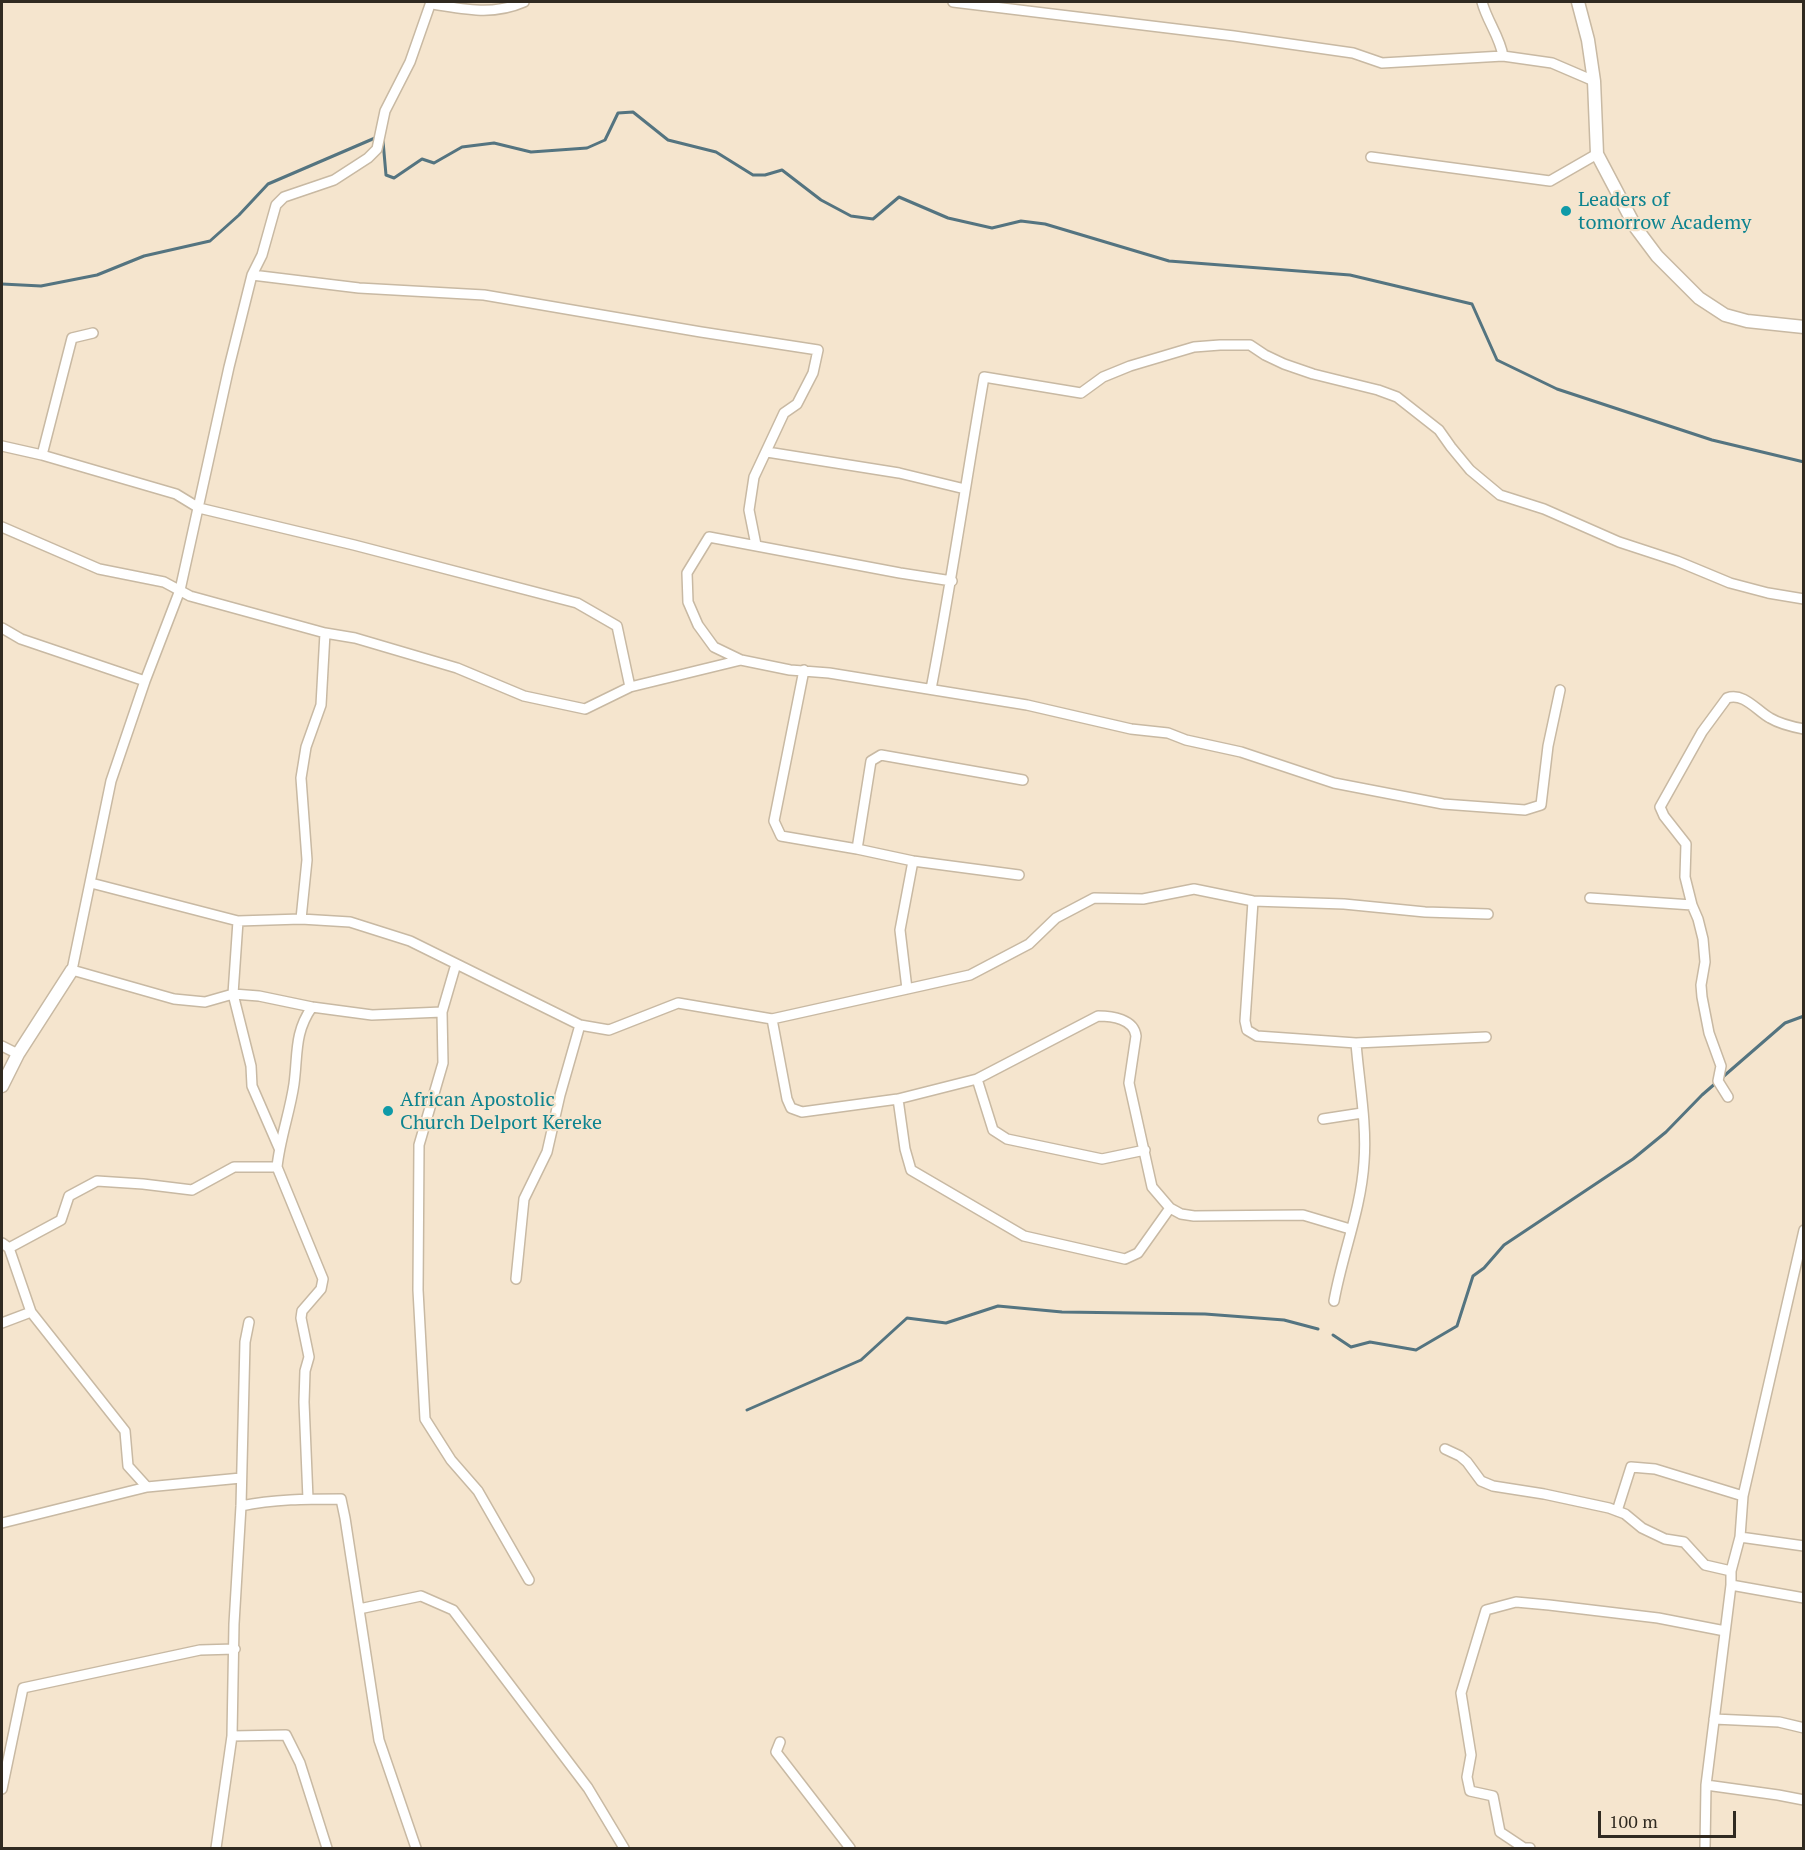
<!DOCTYPE html>
<html>
<head>
<meta charset="utf-8">
<style>
	body { margin:0 }
	#map { position:relative; width:1805px; height:1850px; overflow:hidden; background:#f5e5ce; font-family:"PT Serif",serif }
	canvas { display:block }
	.frame { position:absolute; inset:0; border:3px solid #302a21; pointer-events:none }
	.scale { position:absolute; left:1598px; top:1811px; width:138px; height:27px; box-sizing:border-box; border:3px solid #302a21; border-top:0; padding-left:8px; font-size:18px; line-height:21px; white-space:nowrap; color:#302a21; -webkit-text-stroke:4px #f5e5ce; paint-order:stroke }
</style>
</head>
<body>
<div id="map">
<canvas width="1805" height="1850"></canvas>
<div class="frame"></div>
<div class="scale">100 m</div>
</div>
<script>
const ctx = document.querySelector('canvas').getContext('2d');
ctx.lineJoin = 'round';
function strokePath(path, color, width, dash) { ctx.strokeStyle = color; ctx.lineWidth = width; ctx.lineCap = dash ? 'butt' : 'round'; ctx.setLineDash(dash || []); ctx.stroke(path); }
function label(font, color, halo, rows, align = 'center') {
  ctx.font = font + ' "PT Serif",serif'; ctx.lineWidth = 4.5; ctx.setLineDash([]); ctx.textBaseline = 'middle'; ctx.strokeStyle = halo; ctx.fillStyle = color; for (const [text, x, y, turn = 0] of rows) {
    ctx.save(); ctx.translate(x, y); ctx.rotate((+turn || 0) * Math.PI / 180); ctx.textAlign = isNaN(turn) ? turn : align; if (halo) ctx.strokeText(text, 0, 0); ctx.fillText(text, 0, 0); ctx.restore();
  }
}
strokePath(new Path2D(`
	M 383,141 L 386,175 L 394,178 L 422,159 L 434,163 L 462,147 L 494,143 L 531,152 L 587,148 L 605,140 L 618,113 L 633,112 L 668,140 L 716,152 L 753,175 L 765,175 L 782,170 L 821,200 L 851,216 L 873,219 L 899,197 L 948,218 L 992,228 L 1021,221 L 1045,224 L 1169,261 L 1350,275 L 1472,304 L 1497,360 L 1557,389 L 1712,440 L 1804,462
	M 2,284 L 41,286 L 97,275 L 144,256 L 210,241 L 239,215 L 268,184 L 375,138
	M 1333,1335 L 1351,1347 L 1370,1342 L 1416,1350 L 1457,1326 L 1473,1276 L 1484,1268 L 1504,1245 L 1633,1159 L 1666,1132 L 1702,1095 L 1785,1023 L 1804,1016
	M 747,1410 L 861,1360 L 907,1318 L 946,1323 L 998,1306 L 1062,1312 L 1205,1314 L 1284,1320 L 1318,1329`), '#547480', 3);
const minor = new Path2D(`
	M 431,2 L 410,62 L 385,111 L 377,149 L 368,158 L 334,180 L 284,197 L 276,205 L 262,255 L 252,275 L 229,367 L 180,590 L 145,681 L 111,781 L 72,970 L 174,999 L 205,1002 L 233,994 L 259,996 L 312,1007 L 372,1015 L 442,1012
	M 953,2 L 1234,36 L 1353,53 L 1382,63 L 1503,56 L 1552,63 L 1594,81
	M 1482,2 C 1487,21 1500,37 1503,56
	M 432,4 C 465,9 492,16 524,2
	M 1371,157 L 1550,181 L 1597,154
	M 252,275 L 359,288 L 484,295 L 701,332 L 818,350 L 813,373 L 797,404 L 784,413 L 754,477 L 749,510 L 756,545
	M 2,446 L 42,455 L 176,494 L 199,508 L 354,545 L 577,603 L 617,626 L 630,687
	M 767,452 L 899,473 L 965,489
	M 42,455 L 72,338 L 93,333
	M 2,527 L 99,569 L 164,582 L 190,596 L 325,633 L 321,705 L 306,747 L 301,778 L 307,860 L 301,919
	M 2,628 L 21,639 L 145,681
	M 325,633 L 355,638 L 457,668 L 524,696 L 585,709 L 630,687 L 741,660 L 790,670 L 829,673 L 1027,705 L 1131,729 L 1168,733 L 1186,740 L 1241,752 L 1334,783 L 1443,804 L 1525,810 L 1541,805 L 1548,746 L 1560,690
	M 741,660 L 714,647 L 698,625 L 688,602 L 687,573 L 709,537 L 900,573 L 952,581
	M 804,670 L 774,821 L 781,836 L 857,849 L 913,861 L 1019,875
	M 931,689 C 951,585 966,481 984,377 L 1081,393 L 1103,377 L 1130,366 L 1194,347 L 1220,345 L 1250,345 L 1265,355 L 1284,364 L 1313,374 L 1378,390 L 1397,397 L 1439,430 L 1451,447 L 1470,470 L 1500,495 L 1544,509 L 1619,542 L 1677,561 L 1730,583 L 1768,593 L 1804,599
	M 857,849 L 871,761 L 881,755 L 1023,780
	M 91,883 L 238,921 L 301,919 L 350,922 L 410,941 L 580,1025 L 609,1030 L 678,1003 L 772,1019 L 970,975 L 1029,944 L 1056,918 L 1094,898 L 1143,899 L 1194,889 L 1253,901 L 1344,904 L 1425,912 L 1488,914
	M 1590,898 L 1692,905
	M 1253,901 L 1245,1021 L 1247,1030 L 1257,1036 L 1356,1043 L 1486,1037
	M 238,921 L 233,994 L 251,1066 L 252,1086 L 279,1148
	M 456,964 L 442,1012 L 443,1063 L 419,1145 L 418,1290 L 425,1419 L 451,1460 L 478,1491 L 529,1580
	M 907,989 L 900,930 L 913,861
	M 772,1019 L 787,1099 L 791,1108 L 802,1112 L 898,1099 L 977,1079 L 1098,1016 C 1112,1016 1134,1019 1136,1036 L 1129,1083 L 1152,1187 L 1170,1208 L 1181,1214 L 1194,1216 L 1303,1215 L 1350,1229
	M 2,1046 L 18,1054
	M 977,1079 L 993,1130 L 1007,1139 L 1102,1159 L 1145,1150
	M 1728,1097 L 1718,1081 L 1721,1066 L 1709,1033 L 1702,997 L 1701,985 L 1705,962 L 1703,939 L 1698,919 L 1692,905 L 1685,877 L 1686,844 L 1664,816 L 1660,807 L 1702,732 L 1727,698 C 1744,692 1757,711 1770,718 C 1780,724 1793,727 1804,729
	M 898,1099 L 905,1149 L 911,1170 L 1024,1236 L 1125,1259 L 1138,1253 L 1170,1208
	M 1323,1119 L 1362,1113
	M 2,1243 L 9,1248 L 31,1312 L 125,1431 L 128,1466 L 147,1487
	M 9,1248 L 61,1220 L 69,1196 L 97,1181 L 143,1184 L 192,1190 L 234,1167 L 277,1167
	M 516,1279 L 524,1199 L 547,1152 L 560,1095 L 580,1025
	M 1334,1301 C 1342,1255 1361,1210 1364,1162 C 1367,1123 1359,1082 1356,1043
	M 2,1323 L 31,1312
	M 1445,1449 L 1460,1456 L 1467,1462 L 1481,1481 L 1493,1486 L 1544,1494 L 1609,1508 L 1625,1514 L 1642,1528 L 1665,1539 L 1684,1542 L 1705,1565 L 1731,1571
	M 308,1499 L 304,1402 L 305,1371 L 309,1357 L 301,1318 L 302,1311 L 321,1289 L 323,1279 L 277,1167 C 280,1138 290,1112 294,1084 C 298,1054 294,1033 312,1007
	M 241,1506 C 274,1499 307,1499 341,1499 L 345,1518 L 379,1740 L 416,1848
	M 1617,1511 L 1631,1467 L 1655,1469 L 1743,1496
	M 2,1523 L 147,1487 L 241,1478
	M 1740,1537 L 1804,1546
	M 1731,1585 L 1804,1598
	M 359,1609 L 421,1596 L 453,1610 L 588,1788 L 624,1848
	M 1714,1719 L 1779,1722 L 1804,1728
	M 232,1736 L 286,1735 L 300,1763 L 327,1848
	M 780,1742 L 776,1752 L 850,1848
	M 1706,1785 L 1778,1795 L 1804,1800
	M 2,1789 L 23,1688 L 200,1650 L 235,1649
	M 216,1848 L 232,1736 L 234,1624 L 241,1506 L 245,1342 L 249,1322
	M 1530,1848 L 1524,1848 L 1500,1832 L 1493,1796 L 1470,1791 L 1467,1777 L 1471,1755 L 1461,1693 L 1486,1610 L 1516,1602 L 1549,1605 L 1658,1618 L 1725,1631
	M 1705,1848 L 1706,1785 L 1731,1585 L 1731,1571 L 1740,1537 L 1743,1496 L 1804,1230`);
const tertiary = new Path2D(`
	M 1578,2 L 1588,40 L 1594,81 L 1597,154 L 1636,228 L 1657,256 L 1699,298 L 1725,315 L 1747,321 L 1804,327
	M 2,1086 L 18,1054 L 72,970`);
strokePath(minor, '#c8b9a3', 12);
strokePath(tertiary, '#c8b9a3', 15);
strokePath(minor, '#fff', 9);
strokePath(tertiary, '#fff', 12);
for (const [x, y, r, color] of [
	[1566,211,6,"#0f9aa8"],
	[388,1111,6,"#0f9aa8"]
]) { const dot = new Path2D(); dot.arc(x, y, r, 0, 2 * Math.PI); ctx.fillStyle = color; ctx.fill(dot); strokePath(dot, '#f5e5ce', 2); }
label('20px', '#0d838f', '#f5e5ce', [
	["Leaders of",1578,200],
	["tomorrow Academy",1578,223],
	["African Apostolic",400,1100],
	["Church Delport Kereke",400,1123]
], 'left');
</script>
</body>
</html>
